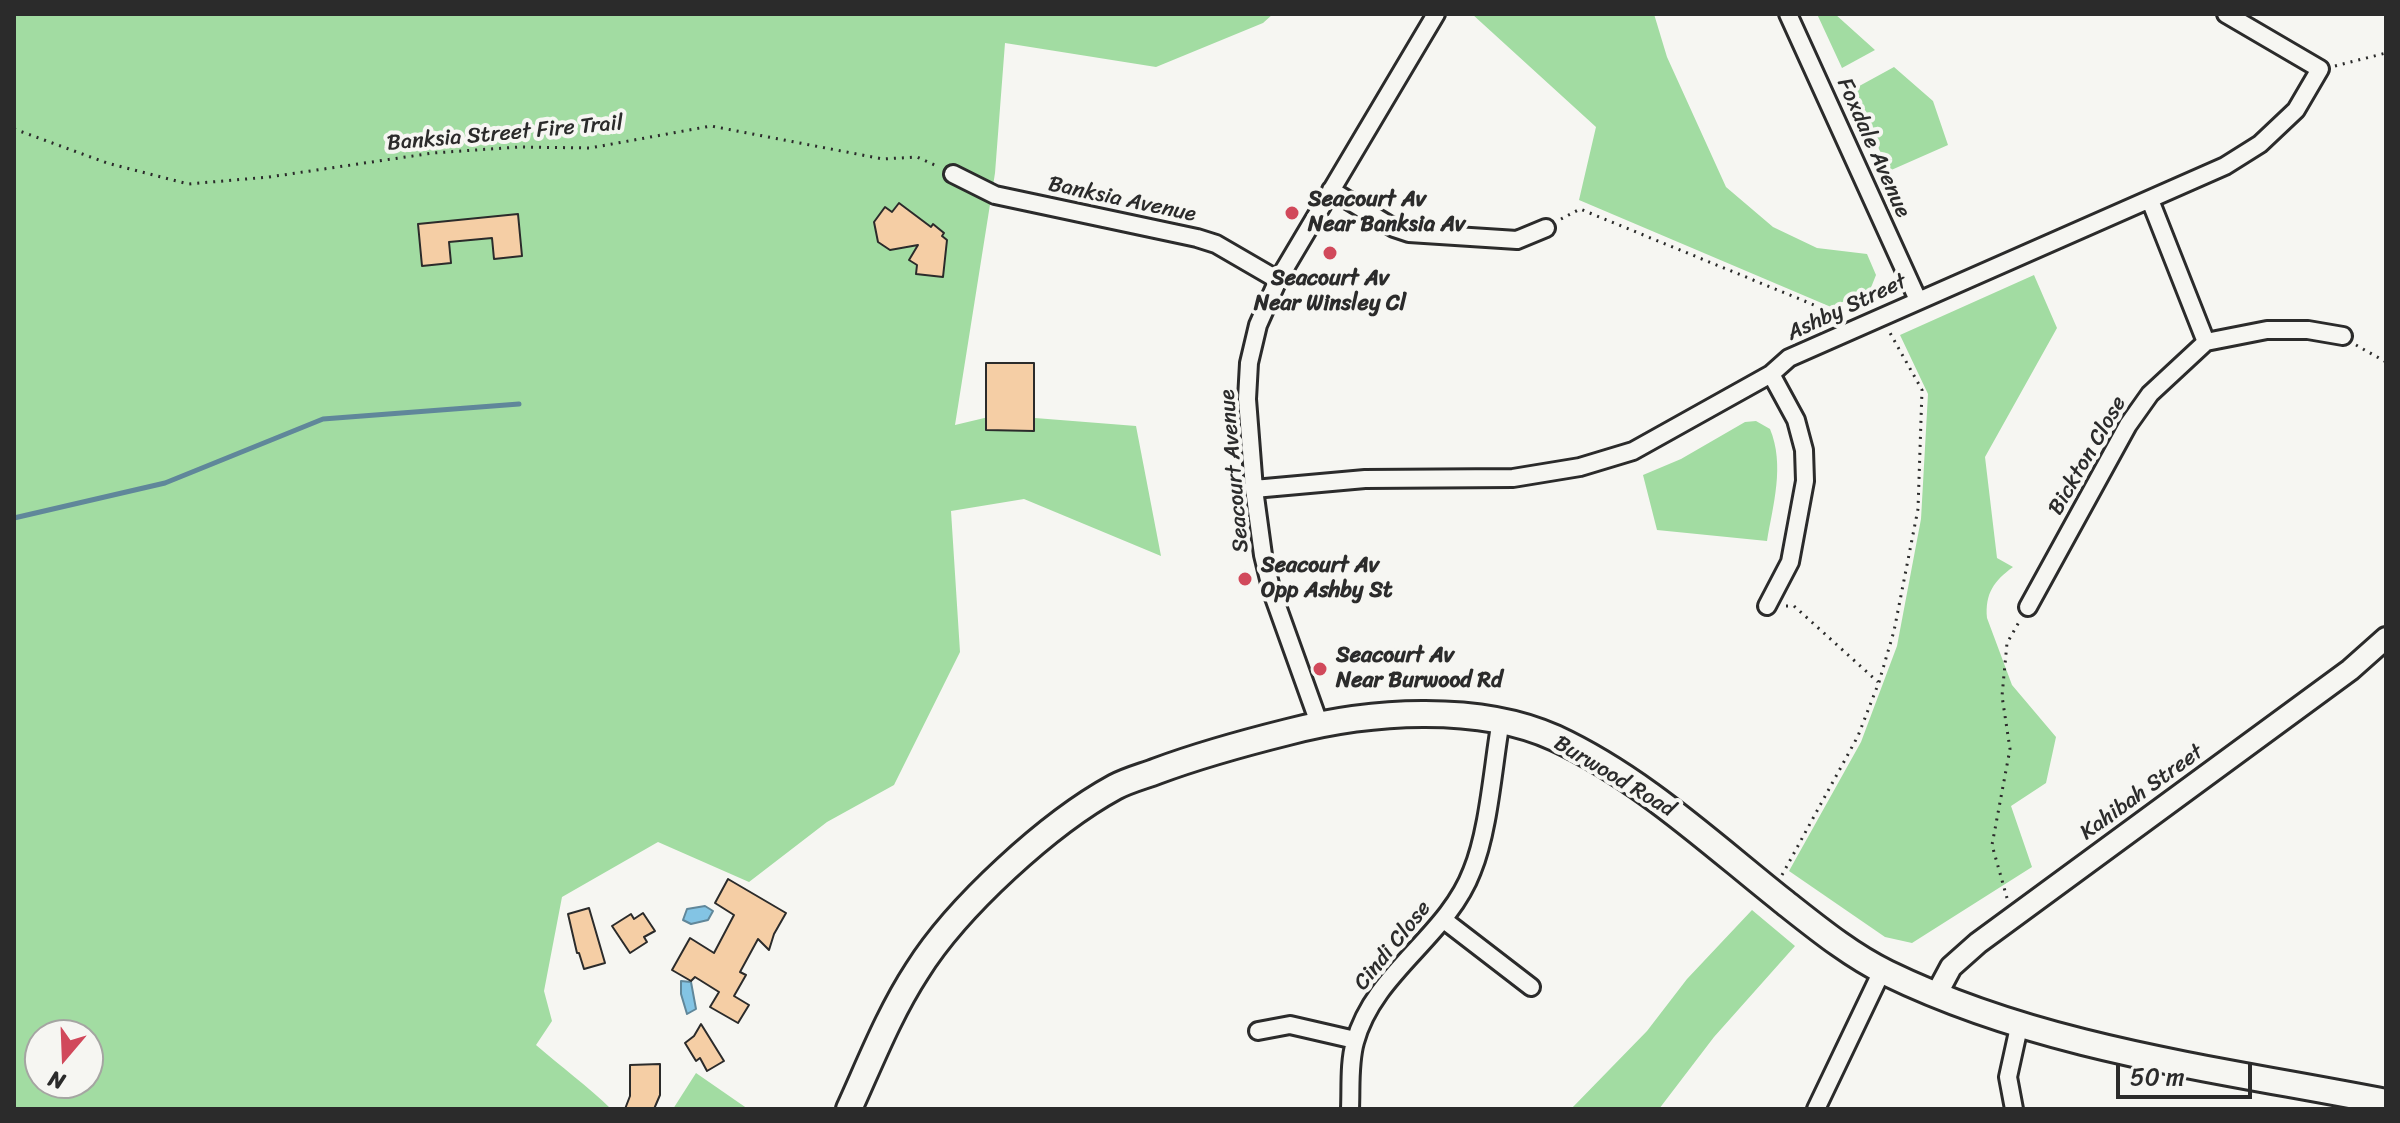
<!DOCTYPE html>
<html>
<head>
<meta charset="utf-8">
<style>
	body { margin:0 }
	#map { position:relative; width:2400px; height:1123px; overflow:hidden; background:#f6f6f2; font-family:Sriracha,sans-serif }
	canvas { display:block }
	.frame { position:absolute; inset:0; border:16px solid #2b2b2b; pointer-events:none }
	.north { position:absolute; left:24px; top:1019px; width:80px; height:80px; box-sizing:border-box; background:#f6f6f2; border:2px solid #a5a5a2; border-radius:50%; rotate:199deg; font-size:22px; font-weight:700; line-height:32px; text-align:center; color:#2b2b2b }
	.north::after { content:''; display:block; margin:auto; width:28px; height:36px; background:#d1495b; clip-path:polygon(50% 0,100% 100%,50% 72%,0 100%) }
	.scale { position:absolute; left:2116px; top:1063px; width:136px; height:36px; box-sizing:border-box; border:4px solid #2b2b2b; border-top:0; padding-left:10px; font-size:24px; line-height:28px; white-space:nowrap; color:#2b2b2b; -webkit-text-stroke:6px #f6f6f2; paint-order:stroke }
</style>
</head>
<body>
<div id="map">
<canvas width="2400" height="1123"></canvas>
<div class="frame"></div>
<div class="north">N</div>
<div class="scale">50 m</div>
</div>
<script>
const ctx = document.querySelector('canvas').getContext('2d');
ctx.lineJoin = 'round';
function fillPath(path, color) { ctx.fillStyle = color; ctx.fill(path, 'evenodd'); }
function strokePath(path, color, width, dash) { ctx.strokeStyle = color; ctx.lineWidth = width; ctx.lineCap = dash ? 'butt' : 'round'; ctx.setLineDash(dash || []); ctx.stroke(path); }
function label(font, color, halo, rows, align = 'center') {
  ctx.font = font + ' Sriracha,sans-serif'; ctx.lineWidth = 8; ctx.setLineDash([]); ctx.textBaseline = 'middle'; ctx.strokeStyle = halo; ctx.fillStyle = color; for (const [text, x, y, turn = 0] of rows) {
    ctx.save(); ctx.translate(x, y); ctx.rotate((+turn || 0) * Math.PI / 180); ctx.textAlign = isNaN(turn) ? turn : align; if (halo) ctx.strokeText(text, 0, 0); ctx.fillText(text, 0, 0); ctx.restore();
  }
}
fillPath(new Path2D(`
	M 14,14 L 1273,14 L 1263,23 L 1156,67 L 1005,43 L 995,173 L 955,425 L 997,415 L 1136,426 L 1161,556 L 1024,499 L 951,511 L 960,652 L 894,785 L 827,822 L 749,882 L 658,842 L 562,897 L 544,991 L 552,1021 L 536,1045 C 561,1067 588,1086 611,1109 L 14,1109 ZM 40,1035 L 88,1035 L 88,1083 L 40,1083 Z
	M 1472,14 L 1654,14 L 1667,57 L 1726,187 L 1773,227 L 1817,248 L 1867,254 L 1876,275 L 1870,290 L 1831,307 L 1579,200 L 1596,127 Z
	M 1817,14 L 1835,14 L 1875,50 L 1842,68 Z
	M 1894,67 L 1933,101 L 1948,145 L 1889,171 L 1852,90 Z
	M 2034,275 L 2057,328 L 1985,457 L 1997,558 L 2013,567 C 1994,581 1985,593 1987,618 L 2012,685 L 2056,737 L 2046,783 L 2011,806 L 2032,867 L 1912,943 L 1885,937 L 1789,871 L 1861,742 L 1897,646 L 1921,519 L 1928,394 L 1900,335 Z
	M 1756,421 L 1770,429 C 1785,465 1773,505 1767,541 L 1657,530 L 1643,475 L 1681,459 L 1745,422 Z
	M 1752,910 L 1795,946 L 1714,1037 L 1659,1109 L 1571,1109 L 1647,1031 L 1687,979 Z
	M 696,1073 L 748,1109 L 673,1109 Z`), '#a2dca2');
const water = new Path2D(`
	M 705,906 L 713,911 L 708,920 L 691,924 L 683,920 L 687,909 Z
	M 681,981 L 691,982 L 696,1009 L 687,1014 L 681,994 Z`);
fillPath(water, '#83c4e4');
strokePath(water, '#60879a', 2);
strokePath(new Path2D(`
	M 14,518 L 165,483 L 323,419 L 519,404`), '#60879a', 5);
const building = new Path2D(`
	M 899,203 L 931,227 L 933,224 L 944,233 L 942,236 L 947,240 L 943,277 L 916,274 L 917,265 L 909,260 L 918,245 L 890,250 L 878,242 L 874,222 L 885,207 L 892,212 Z
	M 518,214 L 522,256 L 494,259 L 492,238 L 449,242 L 451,263 L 422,266 L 418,224 Z
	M 986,363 L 1034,363 L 1034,431 L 986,430 Z
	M 728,879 L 786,913 L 774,934 L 769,950 L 758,939 L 740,972 L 746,975 L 734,996 L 749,1005 L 738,1023 L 710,1007 L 719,992 L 695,977 L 691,981 L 672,970 L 690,938 L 714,953 L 734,915 L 715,903 Z
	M 589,908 L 605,963 L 584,969 L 579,953 L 577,953 L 568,914 Z
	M 643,913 L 655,931 L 644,937 L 647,942 L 630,953 L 612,926 L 631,914 L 634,919 Z
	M 701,1024 L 724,1061 L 707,1071 L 700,1058 L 696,1061 L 685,1043 L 694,1036 Z
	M 660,1064 L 660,1095 L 654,1109 L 625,1109 L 630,1096 L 630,1065 Z`);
fillPath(building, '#f5cea5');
strokePath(building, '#2b2b2b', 2);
const minor = new Path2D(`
	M 1788,14 L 1918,300
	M 953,174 L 995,195 L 1197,238 L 1216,244 L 1278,280
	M 1331,190 L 1394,228 L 1409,233 L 1517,240 L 1546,228
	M 2150,200 L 2206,342
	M 1254,489 L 1365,479 L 1513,478 L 1580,467 L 1633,451 L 1771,374 L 1789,358 L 2225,166 L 2260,144 L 2296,110 L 2320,69 L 2226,14
	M 1767,606 L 1790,562 L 1805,481 L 1804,450 L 1796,420 L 1771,374
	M 2028,607 L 2128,425 L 2150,394 L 2206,342 L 2267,330 L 2308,330 L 2343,336
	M 1319,723 L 1272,592 L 1263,555 L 1254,489 L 1247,399 L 1249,363 L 1258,325 L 1278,280 L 1436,14
	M 1444,920 L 1531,987
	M 1258,1031 L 1290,1025 L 1355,1040
	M 1350,1109 C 1351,1087 1349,1063 1355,1042 C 1374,972 1447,937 1472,871 C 1489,830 1493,765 1501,720
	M 1816,1109 L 1882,971
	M 2014,1109 L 2008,1077 L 2019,1027`);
const tertiary = new Path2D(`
	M 1936,995 L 1951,967 L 1978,943 L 2350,670 L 2386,638`);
const secondary = new Path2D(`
	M 849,1109 C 870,1063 889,1014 917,971 C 957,907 1049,823 1115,787 C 1128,780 1144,776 1157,771 C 1200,755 1244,743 1288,732 C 1368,711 1478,703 1555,738 C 1641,778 1710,843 1783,901 C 1816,927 1850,955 1887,973 C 2043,1049 2218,1069 2386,1102`);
strokePath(minor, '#2b2b2b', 22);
strokePath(tertiary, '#2b2b2b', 26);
strokePath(secondary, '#2b2b2b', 30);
strokePath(new Path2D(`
	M 2335,66 L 2386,53
	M 14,129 L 107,163 L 188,184 L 269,177 L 433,153 L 519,147 L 590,148 L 711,126 L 883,159 L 917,157 L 939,167
	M 1561,219 L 1580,209 L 1841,316
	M 2356,345 L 2386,362
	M 1786,606 L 1794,606 L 1878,682
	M 1782,875 L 1858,736 L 1879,682 L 1894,631 L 1918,509 L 1922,390 L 1889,331
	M 2007,898 L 1992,845 L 2010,749 L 2002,696 L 2007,643 L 2019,622`), '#2b2b2b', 3, [2, 6]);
strokePath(minor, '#f6f6f2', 16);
strokePath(tertiary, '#f6f6f2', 20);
strokePath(secondary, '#f6f6f2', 24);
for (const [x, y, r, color] of [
	[1292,213,8,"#d1495b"],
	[1330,253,8,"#d1495b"],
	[1245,579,8,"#d1495b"],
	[1320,669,8,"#d1495b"]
]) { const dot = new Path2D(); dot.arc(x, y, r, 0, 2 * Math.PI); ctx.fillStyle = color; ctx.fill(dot); strokePath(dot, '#f6f6f2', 3); }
label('22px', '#2b2b2b', '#f6f6f2', [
	["Banksia Street Fire Trail",505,134,-5],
	["Foxdale Avenue",1873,148,66],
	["Banksia Avenue",1122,200,12],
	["Ashby Street",1847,308,-25],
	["Bickton Close",2088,456,-60],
	["Seacourt Avenue",1235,471,-95],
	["Burwood Road",1614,777,31],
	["Kahibah Street",2142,793,-36],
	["Cindi Close",1393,946,-51]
]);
label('bold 22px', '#2b2b2b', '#f6f6f2', [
	["Seacourt Av",1308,200],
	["Near Banksia Av",1308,225],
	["Seacourt Av",1330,279,"center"],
	["Near Winsley Cl",1330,304,"center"],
	["Seacourt Av",1261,566],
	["Opp Ashby St",1261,591],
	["Seacourt Av",1336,656],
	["Near Burwood Rd",1336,681]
], 'left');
</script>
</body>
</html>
